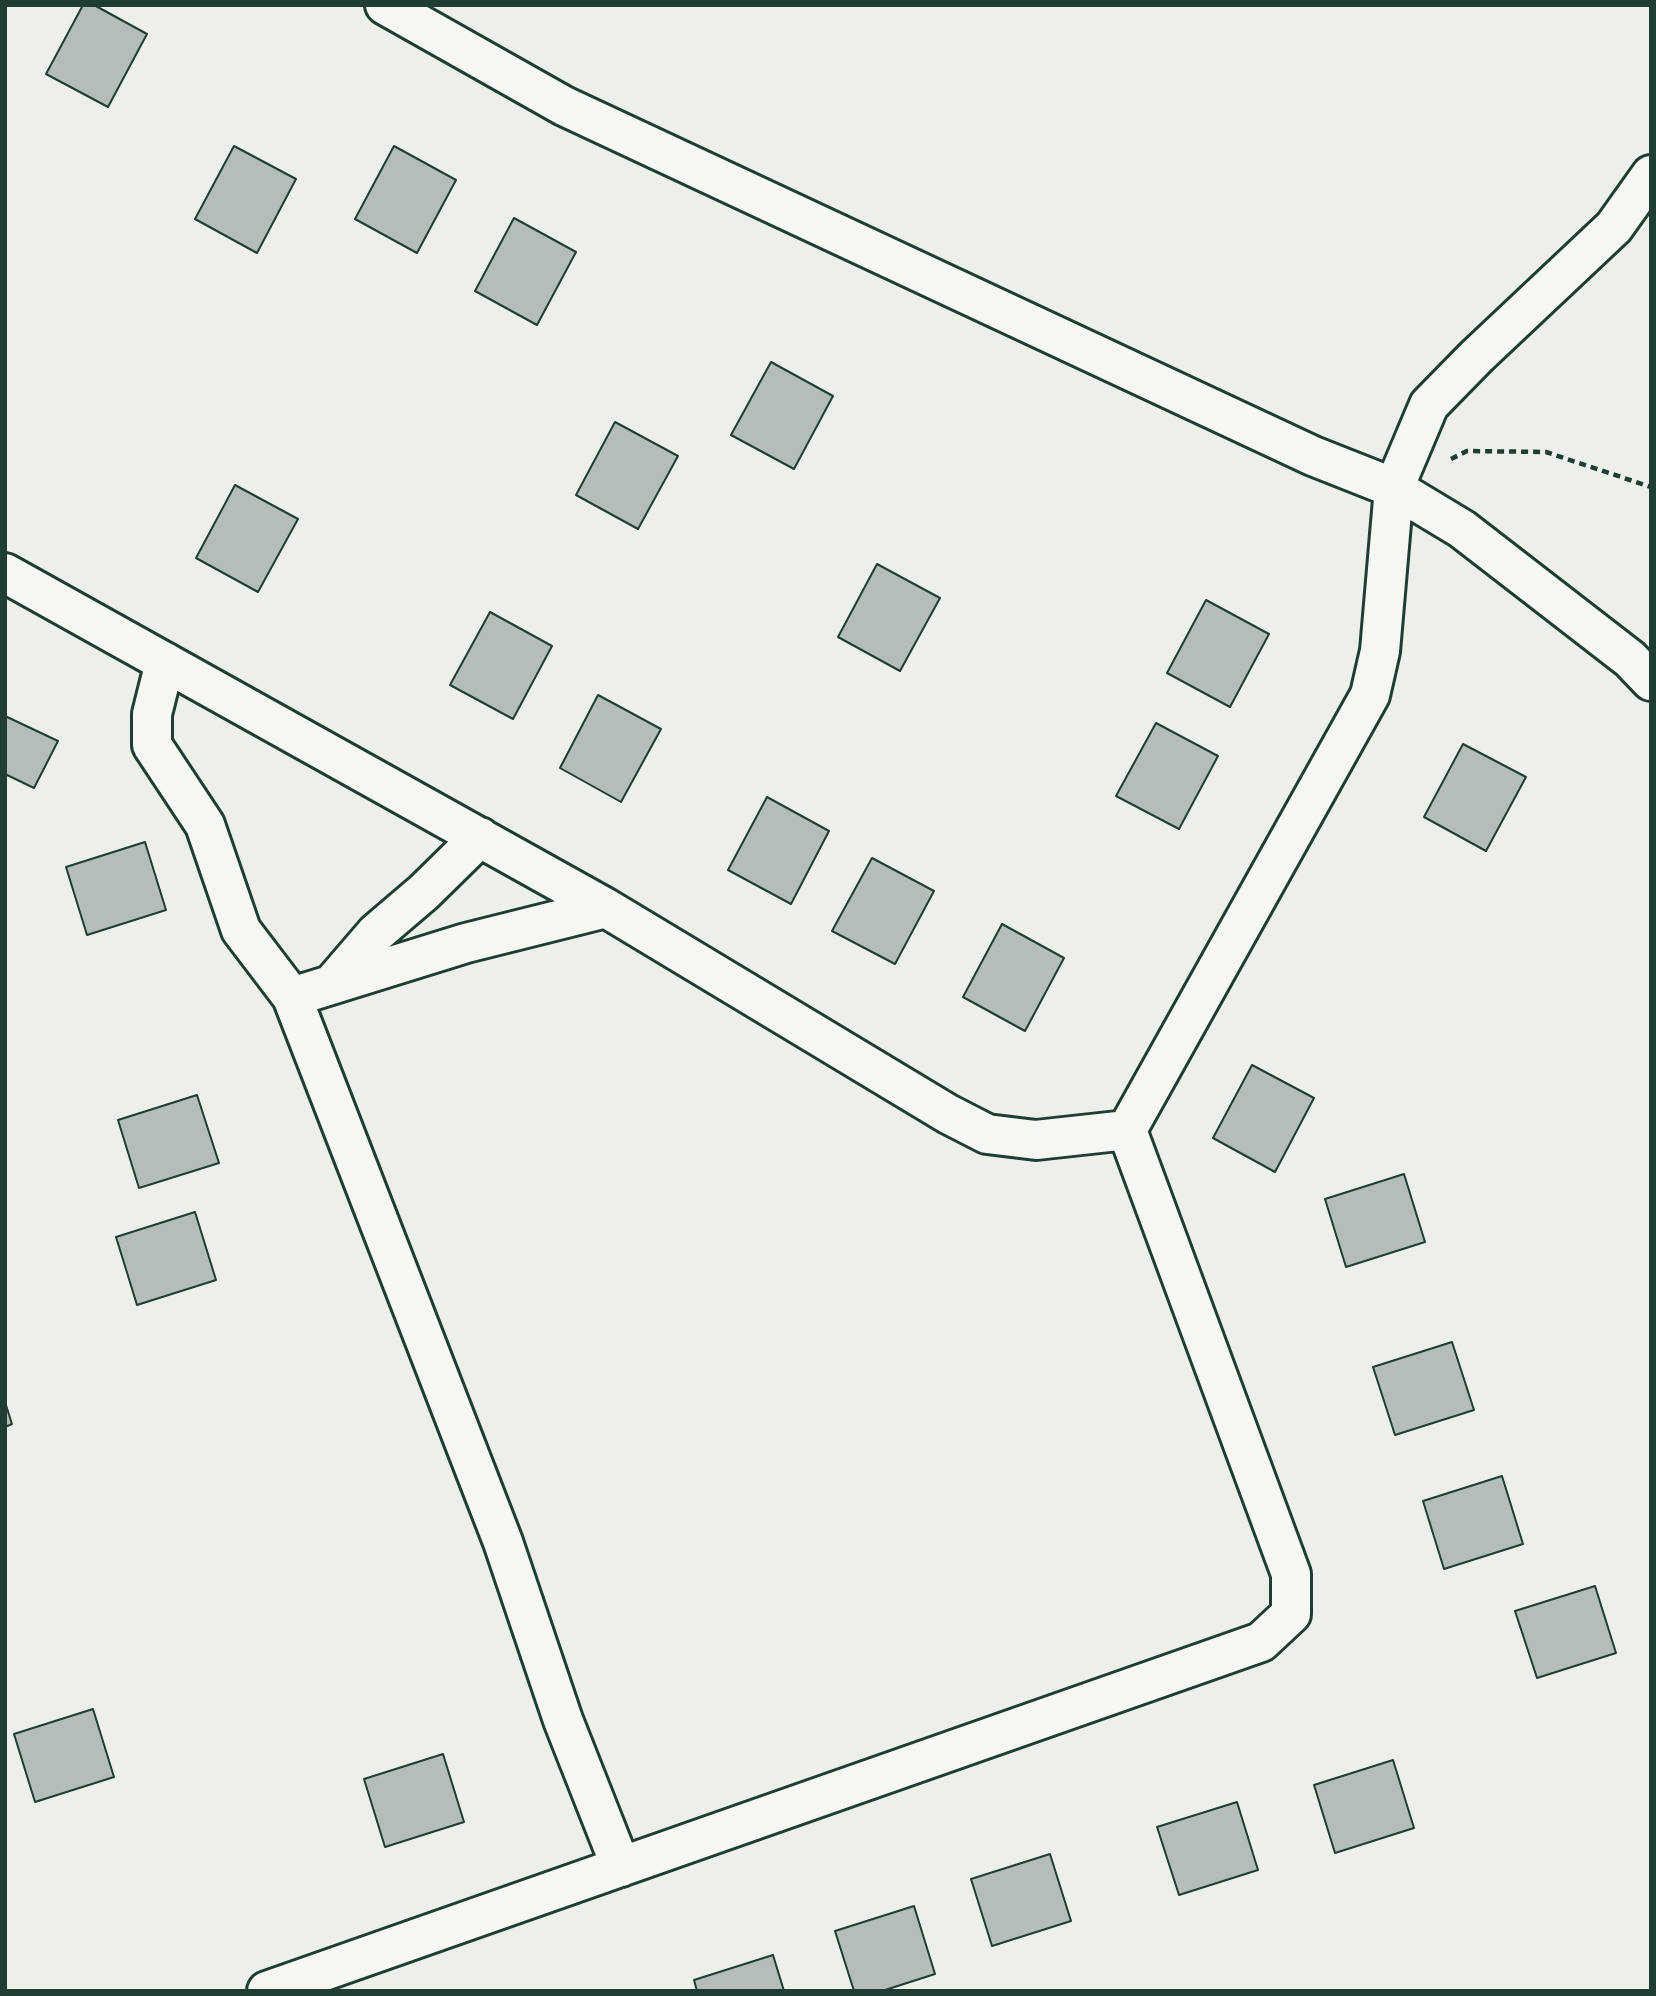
<!DOCTYPE html>
<html>
<head>
<meta charset="utf-8">
<style>
	body { margin:0 }
	#map { position:relative; width:1656px; height:1996px; overflow:hidden; background:#edefea; font-family:"Shantell Sans",sans-serif }
	canvas { display:block }
	.frame { position:absolute; inset:0; border:7px solid #1f3d34; pointer-events:none }
</style>
</head>
<body>
<div id="map">
<canvas width="1656" height="1996"></canvas>
<div class="frame"></div>
</div>
<script>
const ctx = document.querySelector('canvas').getContext('2d');
ctx.lineJoin = 'round';
function fillPath(path, color) { ctx.fillStyle = color; ctx.fill(path, 'evenodd'); }
function strokePath(path, color, width, dash) { ctx.strokeStyle = color; ctx.lineWidth = width; ctx.lineCap = dash ? 'butt' : 'round'; ctx.setLineDash(dash || []); ctx.stroke(path); }
const building = new Path2D(`
	M 83,5 L 94,5 L 147,34 L 108,107 L 46,74 Z
	M 234,146 L 296,179 L 257,253 L 195,219 Z
	M 394,146 L 456,180 L 417,253 L 355,219 Z
	M 514,218 L 576,252 L 537,325 L 475,291 Z
	M 771,362 L 833,396 L 794,469 L 731,435 Z
	M 615,422 L 678,456 L 638,529 L 576,495 Z
	M 235,485 L 298,519 L 258,592 L 196,558 Z
	M 877,564 L 940,598 L 900,671 L 838,637 Z
	M 1206,600 L 1269,634 L 1230,707 L 1167,673 Z
	M 490,612 L 552,646 L 513,719 L 450,685 Z
	M 598,695 L 661,729 L 621,802 L 560,768 Z
	M 5,716 L 58,741 L 34,788 L 5,774 Z
	M 1156,723 L 1218,756 L 1179,829 L 1116,796 Z
	M 1463,744 L 1526,777 L 1486,851 L 1424,817 Z
	M 767,797 L 829,831 L 791,904 L 728,870 Z
	M 145,842 L 166,910 L 87,935 L 66,867 Z
	M 872,858 L 934,891 L 895,964 L 832,931 Z
	M 1002,924 L 1064,958 L 1025,1031 L 963,997 Z
	M 1252,1065 L 1314,1098 L 1275,1172 L 1213,1138 Z
	M 197,1095 L 219,1163 L 139,1188 L 118,1120 Z
	M 1404,1174 L 1425,1242 L 1346,1267 L 1325,1199 Z
	M 195,1212 L 216,1280 L 137,1305 L 116,1237 Z
	M 1452,1342 L 1474,1410 L 1395,1435 L 1373,1367 Z
	M 5,1402 L 12,1424 L 5,1427 Z
	M 1502,1476 L 1523,1544 L 1444,1569 L 1423,1501 Z
	M 1595,1586 L 1616,1653 L 1537,1678 L 1515,1611 Z
	M 93,1709 L 114,1777 L 35,1802 L 14,1734 Z
	M 443,1754 L 464,1822 L 385,1847 L 364,1779 Z
	M 1393,1760 L 1414,1828 L 1335,1853 L 1314,1785 Z
	M 1237,1802 L 1258,1870 L 1179,1895 L 1157,1827 Z
	M 1050,1854 L 1071,1921 L 992,1946 L 971,1879 Z
	M 914,1906 L 935,1974 L 882,1991 L 854,1991 L 835,1931 Z
	M 773,1955 L 784,1991 L 697,1991 L 694,1980 Z`);
fillPath(building, '#b4bdb8');
strokePath(building, '#1f3d34', 2);
const minor = new Path2D(`
	M 385,5 L 564,106 L 1313,456 L 1394,488 L 1462,529 L 1630,659 L 1651,681
	M 5,573 L 606,908 L 948,1114 L 987,1134 L 1036,1140 L 1127,1130
	M 165,662 L 152,714 L 152,745 L 205,825 L 241,930 L 292,997 L 503,1542 L 563,1720 L 621,1867
	M 333,983 L 376,933 L 424,892 L 480,837
	M 292,997 L 466,943 L 606,908
	M 267,1991 L 1261,1642 L 1291,1614 L 1291,1574 L 1127,1130 L 1370,695 L 1380,651 L 1394,488 L 1429,405 L 1476,357 L 1614,227 L 1651,175`);
strokePath(minor, '#1f3d34', 44);
strokePath(new Path2D(`
	M 1451,459 L 1467,451 L 1546,452 L 1651,487`), '#1f3d34', 4.5, [7, 5]);
strokePath(minor, '#f6f6f2', 38);
</script>
</body>
</html>
